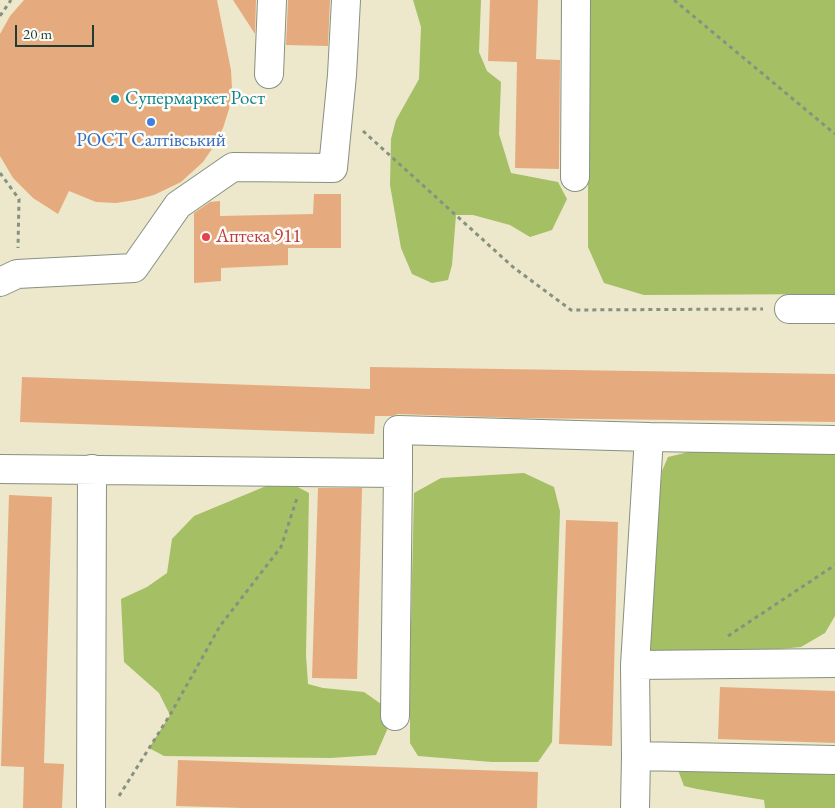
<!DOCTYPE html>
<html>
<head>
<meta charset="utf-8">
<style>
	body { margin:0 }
	#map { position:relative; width:835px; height:808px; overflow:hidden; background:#ede7cb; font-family:"EB Garamond",serif }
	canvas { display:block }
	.scale { position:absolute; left:15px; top:25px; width:79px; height:22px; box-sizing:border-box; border:2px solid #1f3d34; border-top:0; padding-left:6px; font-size:15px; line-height:18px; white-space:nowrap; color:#1f3d34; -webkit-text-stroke:4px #fdfcf7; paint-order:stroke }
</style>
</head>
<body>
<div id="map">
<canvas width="835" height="808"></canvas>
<div class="scale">20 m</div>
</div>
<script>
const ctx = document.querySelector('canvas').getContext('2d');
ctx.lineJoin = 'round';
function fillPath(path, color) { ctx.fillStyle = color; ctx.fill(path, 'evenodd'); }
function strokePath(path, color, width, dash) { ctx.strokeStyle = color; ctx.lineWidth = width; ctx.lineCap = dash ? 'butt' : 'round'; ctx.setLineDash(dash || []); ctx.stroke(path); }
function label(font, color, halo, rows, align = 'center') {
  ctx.font = font + ' "EB Garamond",serif'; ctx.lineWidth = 5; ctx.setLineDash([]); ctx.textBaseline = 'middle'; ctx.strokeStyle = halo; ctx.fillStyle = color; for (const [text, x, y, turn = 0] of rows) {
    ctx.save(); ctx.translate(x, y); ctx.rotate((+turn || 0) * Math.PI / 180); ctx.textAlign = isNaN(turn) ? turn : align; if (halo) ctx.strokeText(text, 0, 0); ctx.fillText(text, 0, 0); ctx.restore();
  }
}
fillPath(new Path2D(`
	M 413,0 L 481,0 L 479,52 L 487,71 L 501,82 L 499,134 L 511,173 L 558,182 L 567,199 L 552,230 L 530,237 L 510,225 L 473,215 L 456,215 L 452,265 L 448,280 L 432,283 L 412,274 L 401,248 L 390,185 L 391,139 L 396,120 L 419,79 L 421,27 Z
	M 585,0 L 835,0 L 835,294 L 644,295 L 604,283 L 588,247 L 588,161 Z
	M 693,451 L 835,452 L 835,616 L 825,633 L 801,647 L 726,654 L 660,656 L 644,646 L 662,471 L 668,457 Z
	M 524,473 L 554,487 L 560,511 L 552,742 L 538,762 L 492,762 L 418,756 L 410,743 L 410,665 L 414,493 L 441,478 Z
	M 283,479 L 309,493 L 306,655 L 308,684 L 323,688 L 364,692 L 384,706 L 387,730 L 376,755 L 330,758 L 164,756 L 149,748 L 170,715 L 159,693 L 124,662 L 121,599 L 147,587 L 167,573 L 172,539 L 194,516 Z
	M 835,760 L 835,808 L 765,808 L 764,800 L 697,789 L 684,786 L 678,770 Z`), '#a5bf65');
fillPath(new Path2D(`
	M 24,0 L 217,0 L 231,70 L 232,89 L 229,109 L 223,128 L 214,146 L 203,162 L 181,182 L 154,195 L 135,200 L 116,203 L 96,202 L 69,191 L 58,214 L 33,198 L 13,178 L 0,156 L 0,34 L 10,16 Z
	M 233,0 L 256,0 L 255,34 Z
	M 288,0 L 330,0 L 328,46 L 286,45 Z
	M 490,0 L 538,0 L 536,59 L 560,60 L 559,169 L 515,168 L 517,62 L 488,61 Z
	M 314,194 L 341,194 L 341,248 L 288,248 L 288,265 L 221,268 L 221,281 L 194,283 L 194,213 L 210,202 L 220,201 L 220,216 L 313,214 Z
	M 370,367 L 835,374 L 835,422 L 515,418 L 398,414 L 392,416 L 375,416 L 374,434 L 20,422 L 22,377 L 370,389 Z
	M 318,488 L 362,488 L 357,679 L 312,678 Z
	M 9,495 L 52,497 L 44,763 L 64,764 L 62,808 L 23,808 L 24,767 L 1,766 Z
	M 566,520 L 618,522 L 612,746 L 559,744 Z
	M 720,687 L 835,691 L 835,743 L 718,739 Z
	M 178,760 L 538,772 L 537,808 L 243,808 L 176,806 Z`), '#e5ab7e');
const minor = new Path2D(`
	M 269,74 L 272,0
	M 575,177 L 576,0
	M 0,282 L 17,274 L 134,268 L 178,205 L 233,167 L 333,168 L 342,75 L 346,0
	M 789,309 L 835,309
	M 0,469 L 398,473 L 398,430 L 649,437 L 835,440
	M 635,665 L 835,663
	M 395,716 L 398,473
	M 636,756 L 835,760
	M 91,808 L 92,469
	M 635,808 L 636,756 L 635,665 L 649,437`);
strokePath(minor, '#869280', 30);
strokePath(new Path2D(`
	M 674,0 L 835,134
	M 0,16 L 11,0
	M 363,131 L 513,267 L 571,310 L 763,309
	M 0,173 L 19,199 L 18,248
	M 728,636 L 835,565
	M 119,796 L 170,715 L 220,626 L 281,547 L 297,498`), '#869280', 3, [4, 4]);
strokePath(minor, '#fff', 28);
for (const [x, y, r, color] of [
	[115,99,5,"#0f9aa8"],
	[151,122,5,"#3f7fe0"],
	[206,237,5,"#e0444e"]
]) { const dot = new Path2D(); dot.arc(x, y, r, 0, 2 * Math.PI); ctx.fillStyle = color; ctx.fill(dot); strokePath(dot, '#fdfcf7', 2); }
label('19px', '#0d838f', '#fdfcf7', [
	["Супермаркет Рост",125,99]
], 'left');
label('19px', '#366cbe', '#fdfcf7', [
	["РОСТ Салтівський",151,141]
]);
label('19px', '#be3a42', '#fdfcf7', [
	["Аптека 911",216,237]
], 'left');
</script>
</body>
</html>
